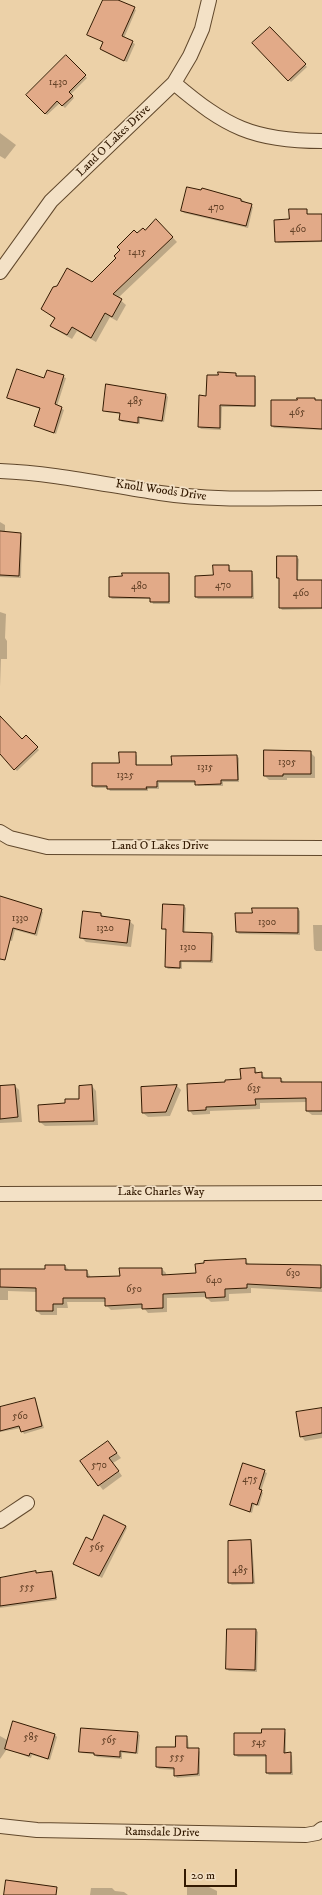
<!DOCTYPE html>
<html>
<head>
<meta charset="utf-8">
<style>
	body { margin:0 }
	#map { position:relative; width:322px; height:1895px; overflow:hidden; background:#ecd1a8; font-family:"IM FELL DW Pica",serif }
	canvas { display:block }
	.scale { position:absolute; left:184px; top:1869px; width:53px; height:18px; box-sizing:border-box; border:2px solid #331a02; border-top:0; padding-left:5px; font-size:12px; line-height:14px; white-space:nowrap; color:#331a02; -webkit-text-stroke:3px #f3e1c6; paint-order:stroke }
</style>
</head>
<body>
<div id="map">
<canvas width="322" height="1895"></canvas>
<div class="scale">20 m</div>
</div>
<script>
const ctx = document.querySelector('canvas').getContext('2d');
ctx.lineJoin = 'round';
function fillPath(path, color) { ctx.fillStyle = color; ctx.fill(path, 'evenodd'); }
function strokePath(path, color, width, dash) { ctx.strokeStyle = color; ctx.lineWidth = width; ctx.lineCap = dash ? 'butt' : 'round'; ctx.setLineDash(dash || []); ctx.stroke(path); }
function label(font, color, halo, rows, align = 'center') {
  ctx.font = font + ' "IM FELL DW Pica",serif'; ctx.lineWidth = 3.5; ctx.setLineDash([]); ctx.textBaseline = 'middle'; ctx.strokeStyle = halo; ctx.fillStyle = color; for (const [text, x, y, turn = 0] of rows) {
    ctx.save(); ctx.translate(x, y); ctx.rotate((+turn || 0) * Math.PI / 180); ctx.textAlign = isNaN(turn) ? turn : align; if (halo) ctx.strokeText(text, 0, 0); ctx.fillText(text, 0, 0); ctx.restore();
  }
}
fillPath(new Path2D(`
	M 104,0 L 116,0 L 136,10 L 124,38 L 135,44 L 127,62 L 103,51 L 101,49 L 104,43 L 88,34 Z
	M 270,28 L 307,67 L 291,82 L 254,43 Z
	M 66,57 L 87,78 L 71,94 L 74,98 L 65,108 L 60,103 L 47,115 L 28,95 Z
	M 0,133 L 16,145 L 5,159 L 0,156 Z
	M 241,199 L 253,207 L 248,228 L 184,213 L 182,211 Z
	M 306,210 L 308,215 L 322,215 L 322,242 L 278,243 L 276,241 L 290,220 Z
	M 156,220 L 177,242 L 118,298 L 126,305 L 117,321 L 110,317 L 96,342 L 77,331 L 72,339 L 56,330 L 51,326 L 55,319 L 42,308 L 92,283 L 137,235 L 145,231 Z
	M 47,371 L 66,378 L 57,406 L 64,410 L 56,434 L 35,426 L 40,409 L 8,398 L 45,379 Z
	M 236,374 L 238,377 L 254,377 L 256,380 L 256,407 L 222,407 L 221,430 L 201,429 L 199,427 L 207,397 Z
	M 166,395 L 168,397 L 164,422 L 140,419 L 140,424 L 122,422 L 120,420 L 121,414 L 106,412 L 104,410 Z
	M 298,399 L 322,400 L 322,430 L 274,428 L 272,426 L 298,401 Z
	M 0,522 L 5,525 L 5,533 L 20,534 L 22,536 L 21,578 L 0,577 Z
	M 296,557 L 299,559 L 298,581 L 322,581 L 322,609 L 282,610 L 280,607 L 280,580 L 278,577 Z
	M 229,566 L 231,572 L 251,572 L 253,574 L 254,599 L 198,599 L 196,597 L 214,576 Z
	M 168,574 L 170,576 L 170,604 L 153,604 L 151,599 L 112,599 L 110,597 Z
	M 0,612 L 6,614 L 5,638 L 7,641 L 7,659 L 1,659 L 0,687 Z
	M 0,717 L 22,740 L 26,737 L 39,750 L 17,771 L 0,753 Z
	M 310,752 L 315,757 L 315,778 L 287,778 L 287,780 L 269,780 L 265,776 Z
	M 135,753 L 137,756 L 137,766 L 173,766 L 237,756 L 239,758 L 239,782 L 223,782 L 223,786 L 198,786 L 196,783 L 159,783 L 159,789 L 148,789 L 148,791 L 110,791 L 108,788 L 95,788 L 93,786 Z
	M 0,897 L 19,902 L 22,904 L 43,912 L 37,936 L 15,930 L 12,941 L 0,938 Z
	M 184,906 L 186,908 L 185,933 L 212,934 L 214,936 L 213,963 L 182,962 L 182,969 L 168,969 L 166,967 L 167,931 L 163,929 Z
	M 298,909 L 300,911 L 300,935 L 239,934 L 237,932 L 253,914 Z
	M 101,914 L 104,917 L 129,921 L 134,925 L 131,947 L 86,942 L 81,937 Z
	M 313,925 L 322,925 L 322,951 L 316,951 L 314,949 Z
	M 254,1069 L 259,1074 L 261,1073 L 266,1079 L 281,1079 L 285,1083 L 322,1083 L 322,1115 L 312,1115 L 307,1111 L 307,1102 L 260,1103 L 260,1109 L 210,1111 L 210,1114 L 193,1115 L 189,1110 L 226,1083 L 242,1080 Z
	M 15,1086 L 19,1090 L 22,1122 L 0,1123 L 0,1087 Z
	M 92,1086 L 96,1091 L 98,1125 L 45,1126 L 40,1122 L 66,1104 L 81,1100 Z
	M 177,1086 L 181,1090 L 170,1116 L 148,1117 L 143,1113 L 142,1088 Z
	M 245,1260 L 250,1265 L 321,1266 L 322,1292 L 251,1288 L 251,1293 L 229,1294 L 229,1301 L 211,1302 L 206,1297 L 167,1298 L 167,1312 L 148,1313 L 144,1308 L 111,1310 L 106,1305 L 106,1302 L 67,1302 L 68,1308 L 57,1308 L 57,1315 L 41,1315 L 37,1311 L 37,1292 L 8,1291 L 8,1300 L 0,1300 L 0,1270 L 46,1270 L 65,1266 L 70,1271 L 87,1271 L 91,1278 L 121,1277 L 162,1269 L 166,1273 L 166,1276 L 197,1274 Z
	M 34,1399 L 36,1401 L 44,1428 L 24,1434 L 21,1428 L 0,1432 L 0,1408 Z
	M 322,1409 L 322,1438 L 305,1441 L 301,1436 Z
	M 108,1442 L 121,1458 L 113,1463 L 122,1476 L 103,1490 L 99,1485 Z
	M 244,1464 L 267,1473 L 261,1491 L 263,1493 L 259,1506 L 254,1505 L 252,1513 L 231,1505 Z
	M 125,1526 L 127,1528 L 102,1578 L 74,1563 L 92,1541 Z
	M 250,1541 L 252,1543 L 255,1584 L 232,1585 L 229,1583 Z
	M 36,1572 L 38,1574 L 51,1572 L 54,1574 L 57,1600 L 0,1608 L 0,1579 Z
	M 256,1630 L 258,1632 L 257,1672 L 229,1671 L 227,1669 Z
	M 14,1723 L 55,1735 L 57,1737 L 50,1760 L 32,1755 L 31,1758 L 7,1749 L 0,1759 L 0,1736 L 9,1741 Z
	M 284,1730 L 286,1733 L 286,1753 L 290,1753 L 292,1756 L 293,1775 L 269,1775 L 267,1773 L 267,1757 L 238,1757 L 235,1755 L 235,1734 L 262,1734 Z
	M 137,1733 L 140,1735 L 138,1754 L 122,1753 L 122,1759 L 97,1757 L 94,1754 L 82,1753 L 80,1751 Z
	M 186,1737 L 188,1739 L 189,1749 L 198,1749 L 200,1752 L 200,1776 L 177,1778 L 175,1775 L 175,1770 L 159,1769 L 157,1767 Z
	M 187,1887 L 209,1887 L 217,1891 L 217,1895 L 187,1895 Z
	M 91,1888 L 112,1888 L 115,1891 L 124,1892 L 128,1895 L 90,1895 Z`), '#0003');
const building = new Path2D(`
	M 103,0 L 118,0 L 135,7 L 122,36 L 133,41 L 124,61 L 100,49 L 103,42 L 87,35 Z
	M 270,27 L 306,64 L 288,81 L 252,43 Z
	M 66,55 L 86,75 L 69,92 L 73,96 L 62,106 L 57,101 L 45,114 L 26,95 Z
	M 187,187 L 201,190 L 202,188 L 241,199 L 241,201 L 252,204 L 246,226 L 181,211 Z
	M 289,209 L 307,209 L 307,214 L 322,214 L 322,241 L 275,242 L 274,220 L 289,219 Z
	M 156,219 L 173,237 L 113,294 L 122,299 L 112,317 L 105,313 L 91,338 L 72,327 L 67,335 L 50,326 L 55,318 L 41,309 L 53,287 L 57,286 L 67,268 L 92,282 L 116,258 L 114,256 L 120,250 L 117,247 L 134,230 L 137,233 L 143,228 L 145,230 Z
	M 17,369 L 44,378 L 47,370 L 64,375 L 55,404 L 62,407 L 54,433 L 34,426 L 40,408 L 7,398 Z
	M 218,372 L 236,373 L 236,376 L 255,376 L 255,406 L 220,405 L 220,428 L 198,427 L 199,395 L 206,396 L 207,375 L 218,375 Z
	M 106,384 L 166,394 L 162,421 L 138,417 L 138,423 L 119,420 L 120,413 L 103,411 Z
	M 297,398 L 315,398 L 315,400 L 322,400 L 322,429 L 271,426 L 271,400 L 297,400 Z
	M 0,531 L 21,533 L 19,576 L 0,575 Z
	M 277,556 L 297,556 L 297,580 L 322,580 L 322,608 L 279,608 L 279,578 L 277,578 Z
	M 213,565 L 229,565 L 229,571 L 252,571 L 252,597 L 195,597 L 195,576 L 213,575 Z
	M 122,573 L 169,573 L 169,602 L 150,602 L 150,598 L 109,597 L 109,577 L 122,576 Z
	M 0,716 L 22,739 L 26,735 L 38,747 L 14,770 L 0,754 Z
	M 264,750 L 311,751 L 311,774 L 283,774 L 283,776 L 264,776 Z
	M 119,752 L 136,752 L 136,765 L 172,765 L 171,756 L 237,755 L 238,780 L 221,780 L 221,784 L 195,785 L 195,781 L 157,781 L 157,787 L 146,787 L 147,789 L 107,789 L 107,786 L 92,786 L 92,763 L 119,763 Z
	M 0,896 L 42,909 L 35,934 L 13,928 L 5,960 L 0,959 Z
	M 163,904 L 184,905 L 183,932 L 212,933 L 211,961 L 180,961 L 180,968 L 165,967 L 166,929 L 162,929 Z
	M 252,908 L 298,908 L 298,933 L 236,932 L 235,913 L 252,913 Z
	M 83,911 L 101,913 L 101,916 L 130,920 L 127,943 L 80,938 Z
	M 255,1068 L 255,1073 L 262,1072 L 262,1078 L 281,1078 L 281,1082 L 322,1082 L 322,1111 L 306,1111 L 306,1098 L 255,1099 L 256,1105 L 206,1107 L 206,1110 L 188,1111 L 187,1084 L 225,1082 L 225,1080 L 241,1079 L 240,1069 Z
	M 15,1085 L 18,1117 L 0,1119 L 0,1086 Z
	M 92,1085 L 94,1121 L 39,1122 L 38,1105 L 65,1103 L 65,1099 L 79,1099 L 79,1086 Z
	M 177,1085 L 166,1112 L 142,1113 L 141,1087 Z
	M 246,1259 L 246,1264 L 321,1265 L 321,1288 L 247,1284 L 247,1288 L 225,1289 L 225,1297 L 206,1298 L 205,1292 L 163,1294 L 163,1308 L 142,1309 L 142,1304 L 105,1306 L 105,1298 L 63,1298 L 63,1304 L 53,1304 L 53,1311 L 36,1311 L 36,1288 L 0,1287 L 0,1269 L 45,1269 L 45,1265 L 65,1265 L 65,1270 L 87,1270 L 87,1277 L 120,1276 L 119,1268 L 162,1268 L 162,1275 L 196,1273 L 195,1264 L 204,1263 L 204,1261 Z
	M 35,1398 L 42,1426 L 21,1432 L 19,1426 L 0,1431 L 0,1407 Z
	M 322,1408 L 322,1433 L 300,1437 L 296,1412 Z
	M 108,1441 L 117,1453 L 109,1458 L 119,1471 L 98,1486 L 80,1461 Z
	M 243,1463 L 265,1470 L 259,1489 L 262,1490 L 257,1505 L 252,1503 L 250,1512 L 230,1505 Z
	M 104,1515 L 126,1526 L 99,1576 L 73,1564 L 86,1537 L 92,1540 Z
	M 251,1540 L 253,1583 L 228,1583 L 228,1541 Z
	M 36,1571 L 36,1573 L 52,1571 L 56,1598 L 0,1606 L 0,1578 Z
	M 227,1629 L 256,1629 L 255,1670 L 226,1669 Z
	M 13,1721 L 55,1734 L 48,1759 L 30,1753 L 29,1756 L 5,1749 Z
	M 81,1728 L 138,1732 L 136,1753 L 120,1751 L 120,1757 L 94,1755 L 94,1753 L 79,1752 Z
	M 262,1729 L 285,1729 L 284,1753 L 291,1752 L 291,1773 L 266,1773 L 266,1755 L 234,1755 L 234,1733 L 261,1733 Z
	M 176,1736 L 187,1736 L 187,1748 L 199,1748 L 198,1774 L 174,1776 L 174,1768 L 156,1767 L 156,1747 L 175,1747 Z
	M 6,1880 L 57,1887 L 56,1895 L 4,1895 Z`);
fillPath(building, '#e2aa88');
strokePath(building, '#331a02', 1);
const minor = new Path2D(`
	M 174,83 C 226,127 253,141 322,141
	M 0,272 L 51,201 L 174,83 L 190,56 L 202,29 L 209,0
	M 0,471 C 54,473 106,485 160,493 C 214,501 268,498 322,498
	M 0,832 L 10,838 L 47,847 L 322,848
	M 0,1194 L 322,1193
	M 0,1521 L 27,1503
	M 0,1826 L 37,1830 L 306,1835 L 317,1833 L 322,1829`);
strokePath(minor, '#61482c', 16);
strokePath(minor, '#f3e1c6', 14);
label('10px', '#5f3e24', null, [
	["1430",58,83],
	["470",216,208],
	["460",298,230],
	["1415",137,253],
	["485",135,402],
	["465",297,413],
	["470",223,586],
	["480",139,587],
	["460",301,594],
	["1305",287,763],
	["1315",205,768],
	["1325",125,776],
	["1330",20,919],
	["1300",267,923],
	["1320",105,929],
	["1310",188,948],
	["635",254,1089],
	["630",293,1274],
	["640",214,1281],
	["650",134,1290],
	["560",20,1417],
	["570",99,1466],
	["475",250,1480],
	["565",97,1548],
	["485",240,1571],
	["555",27,1588],
	["585",31,1738],
	["565",109,1741],
	["545",259,1743],
	["555",177,1758]
]);
label('12px', '#331a02', '#f3e1c6', [
	["Land O Lakes Drive",114,141,-44],
	["Knoll Woods Drive",161,491,8],
	["Land O Lakes Drive",160,847],
	["Lake Charles Way",161,1193],
	["Ramsdale Drive",162,1833,1]
]);
</script>
</body>
</html>
